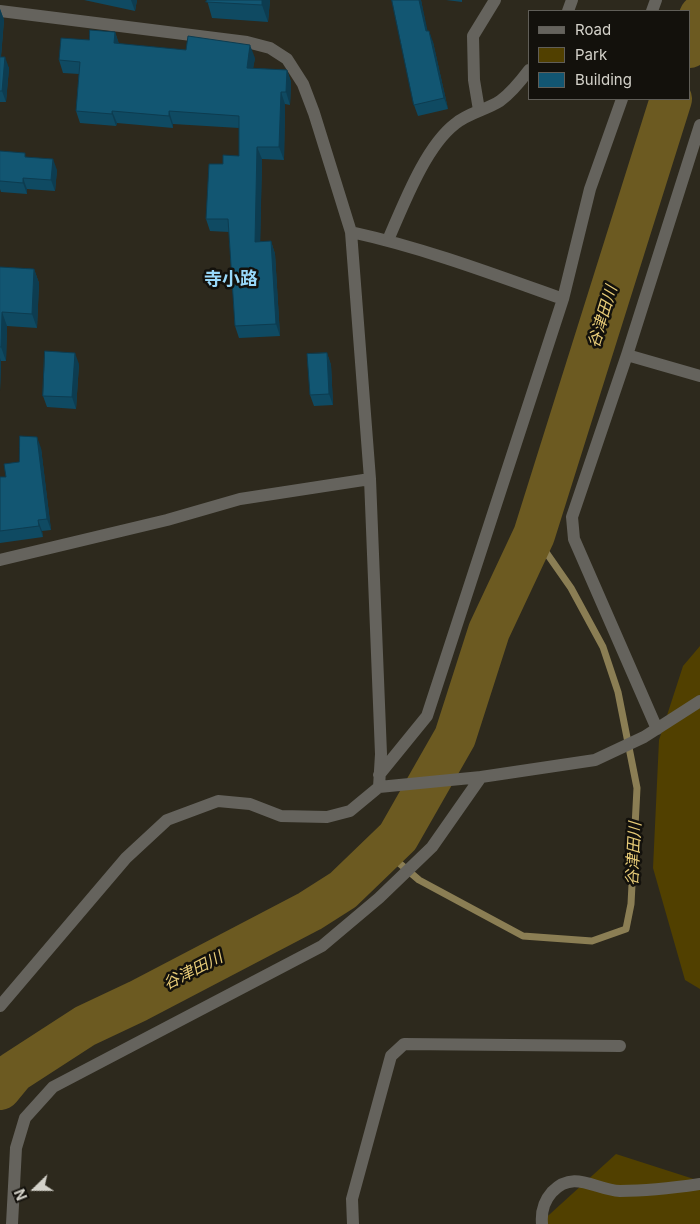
<!DOCTYPE html>
<html>
<head>
<meta charset="utf-8">
<style>
	body { margin:0 }
	#map { position:relative; width:700px; height:1224px; overflow:hidden; background:#2d291d; font-family:Inter,sans-serif }
	canvas { display:block }
	.legend { position:absolute; left:528px; top:10px; width:162px; height:90px; box-sizing:border-box; background:#13110c; border:1px solid #605e58; margin:0; padding:6px 9px; list-style:none; font-size:15px; color:#d4d2ca }
	.legend li { display:flex; align-items:center; gap:10px; height:25px }
	.legend b { width:25px; border:1px solid #605e58 }
	.north { position:absolute; left:10px; top:1164px; width:50px; height:50px; -webkit-text-stroke:4px #13110c; paint-order:stroke; rotate:248deg; font-size:14px; font-weight:700; line-height:20px; text-align:center; color:#d4d2ca }
	.north::after { content:''; display:block; margin:auto; width:18px; height:22px; background:#d4d2ca; clip-path:polygon(50% 0,100% 100%,50% 72%,0 100%) }
</style>
</head>
<body>
<div id="map">
<canvas width="700" height="1224"></canvas>
<ul class="legend">
<li><b style="height:6px;background:#65635d"></b>Road</li>
<li><b style="height:14px;background:#514000"></b>Park</li>
<li><b style="height:14px;background:#125672"></b>Building</li>
</ul>
<div class="north">N</div>
</div>
<script>
const ctx = document.querySelector('canvas').getContext('2d');
ctx.lineJoin = 'round';
function fillPath(path, color) { ctx.fillStyle = color; ctx.fill(path, 'evenodd'); }
function strokePath(path, color, width, dash) { ctx.strokeStyle = color; ctx.lineWidth = width; ctx.lineCap = dash ? 'butt' : 'round'; ctx.setLineDash(dash || []); ctx.stroke(path); }
function label(font, color, halo, rows, align = 'center') {
  ctx.font = font + ' Inter,"Noto Sans JP",sans-serif'; ctx.lineWidth = 5; ctx.setLineDash([]); ctx.textBaseline = 'middle'; ctx.strokeStyle = halo; ctx.fillStyle = color; for (const [text, x, y, turn = 0] of rows) {
    ctx.save(); ctx.translate(x, y); ctx.rotate((+turn || 0) * Math.PI / 180); ctx.textAlign = isNaN(turn) ? turn : align; if (halo) ctx.strokeText(text, 0, 0); ctx.fillText(text, 0, 0); ctx.restore();
  }
}
fillPath(new Path2D(`
	M 700,646 L 700,989 L 685,980 L 653,868 L 659,740 L 683,666 Z
	M 616,1154 L 700,1181 L 700,1224 L 539,1224 Z`), '#514000');
strokePath(new Path2D(`
	M 385,851 L 419,880 L 523,936 L 592,941 L 626,929 L 631,904 L 637,788 L 618,692 L 603,647 L 571,588 L 534,535`), '#8b7e54', 7);
strokePath(new Path2D(`
	M 689,47 L 700,16
	M 0,1089 L 14,1072 L 85,1026 L 138,1001 L 310,911 L 343,890 L 398,837 L 455,737 L 489,631 L 534,535 L 671,99`), '#6c5a21', 42);
strokePath(new Path2D(`
	M 0,11 L 247,42 L 270,48 L 287,59 L 303,84 L 314,113 L 351,232 L 370,479 L 381,754 L 379,787
	M 568,11 L 572,0
	M 652,11 L 656,0
	M 479,110 L 474,80 L 473,36 L 495,0
	M 351,232 C 424,248 493,274 563,299
	M 388,240 C 403,206 425,147 455,124 C 468,113 486,110 500,101 C 511,93 520,82 529,70
	M 627,355 L 700,376
	M 0,560 L 167,520 L 240,499 L 370,479
	M 657,729 L 581,555 L 574,539 L 572,517 L 627,355 L 700,125
	M 379,775 L 427,716 L 563,299 L 590,189 L 622,99
	M 0,1006 L 126,858 L 167,820 L 218,801 L 250,804 L 281,816 L 327,817 L 350,811 L 379,787 L 481,777 L 595,760 L 644,737 L 700,701
	M 12,1224 L 16,1148 L 25,1118 L 53,1087 L 322,946 L 379,898 L 432,847 L 481,777
	M 353,1224 L 352,1199 L 391,1056 L 404,1044 L 620,1046
	M 542,1224 C 541,1213 544,1201 552,1192 C 574,1169 595,1190 620,1191 C 647,1191 673,1188 700,1184`), '#65635d', 12);
fillPath(new Path2D(`
	M 84,0 L 137,0 L 135,11 Z
	M 207,0 L 270,0 L 268,22 L 212,18 Z
	M 392,0 L 421,0 L 427,31 L 433,42 L 448,109 L 418,116 L 414,105 Z
	M 446,0 L 462,0 L 462,2 Z
	M 0,9 L 4,20 L 1,57 L 9,68 L 6,102 L 0,102 Z
	M 115,32 L 119,44 L 255,58 L 253,68 L 287,70 L 291,82 L 290,105 L 285,104 L 284,160 L 262,159 L 260,242 L 271,241 L 275,254 L 280,336 L 239,338 L 235,326 L 229,232 L 210,231 L 206,219 L 223,164 L 239,156 L 239,128 L 173,124 L 173,128 L 117,123 L 116,126 L 80,123 L 76,111 L 79,74 L 63,73 L 59,60 Z
	M 0,151 L 27,157 L 57,170 L 55,191 L 27,189 L 27,194 L 1,192 L 0,189 Z
	M 0,267 L 34,269 L 39,283 L 37,328 L 7,326 L 6,361 L 1,361 L 0,391 Z
	M 327,353 L 331,365 L 333,405 L 314,406 L 310,395 Z
	M 79,364 L 76,409 L 47,407 L 43,396 Z
	M 41,448 L 51,530 L 42,531 L 43,537 L 0,543 L 0,477 L 6,477 L 19,462 Z`), '#0f4a62');
fillPath(new Path2D(`
	M 131,0 L 137,0 L 135,11 Z
	M 262,0 L 270,0 L 268,22 L 262,5 Z
	M 419,0 L 421,0 L 430,42 L 426,31 Z
	M 0,9 L 4,20 L 0,67 Z
	M 429,31 L 433,42 L 448,109 L 444,98 Z
	M 115,32 L 119,44 L 114,43 Z
	M 250,45 L 255,58 L 251,81 L 247,68 Z
	M 5,57 L 9,68 L 6,102 L 2,91 Z
	M 287,70 L 291,82 L 290,105 L 286,92 Z
	M 281,92 L 285,104 L 284,160 L 279,147 Z
	M 112,111 L 117,123 L 116,126 L 112,114 Z
	M 169,111 L 173,124 L 173,128 L 169,116 Z
	M 257,147 L 262,159 L 260,254 L 255,242 Z
	M 53,159 L 57,170 L 55,191 L 51,180 Z
	M 23,178 L 27,189 L 27,194 L 23,183 Z
	M 271,241 L 275,254 L 280,336 L 276,324 Z
	M 34,269 L 39,283 L 37,328 L 32,314 Z
	M 2,312 L 7,326 L 6,361 L 1,347 Z
	M 75,353 L 79,364 L 76,409 L 72,397 Z
	M 327,353 L 331,365 L 333,405 L 329,394 Z
	M 0,358 L 1,361 L 0,391 Z
	M 37,437 L 41,448 L 51,530 L 47,519 Z
	M 38,520 L 42,531 L 43,537 L 39,526 Z`), '#0d3c50');
const building = new Path2D(`
	M 207,0 L 262,0 L 262,5 L 206,2 Z
	M 392,0 L 419,0 L 426,31 L 429,31 L 444,98 L 414,105 Z
	M 90,30 L 115,32 L 114,43 L 186,50 L 188,36 L 250,45 L 247,68 L 287,70 L 286,92 L 281,92 L 279,147 L 257,147 L 255,242 L 271,241 L 276,324 L 235,326 L 228,219 L 206,219 L 209,164 L 223,164 L 223,155 L 239,156 L 239,116 L 169,111 L 169,116 L 112,111 L 112,114 L 76,111 L 80,62 L 59,60 L 61,38 L 89,40 Z
	M 0,57 L 5,57 L 2,91 L 0,91 Z
	M 0,151 L 25,153 L 25,157 L 53,159 L 51,180 L 23,178 L 23,183 L 0,181 Z
	M 0,267 L 34,269 L 32,314 L 2,312 L 1,347 L 0,347 Z
	M 45,351 L 75,353 L 72,397 L 43,396 Z
	M 327,353 L 329,394 L 310,395 L 307,354 Z
	M 20,436 L 37,437 L 47,519 L 38,520 L 39,526 L 0,531 L 0,477 L 6,477 L 4,464 L 19,462 Z`);
fillPath(building, '#125672');
strokePath(building, '#0d3c50', 1);
label('italic 16px', '#e7cb77', '#13110c', [
	["谷津田川",603,317,-73],
	["谷津田川",634,854,-87],
	["谷津田川",193,971,-27]
]);
label('bold 18px', '#99d9fa', '#13110c', [
	["寺小路",231,280]
]);
</script>
</body>
</html>
